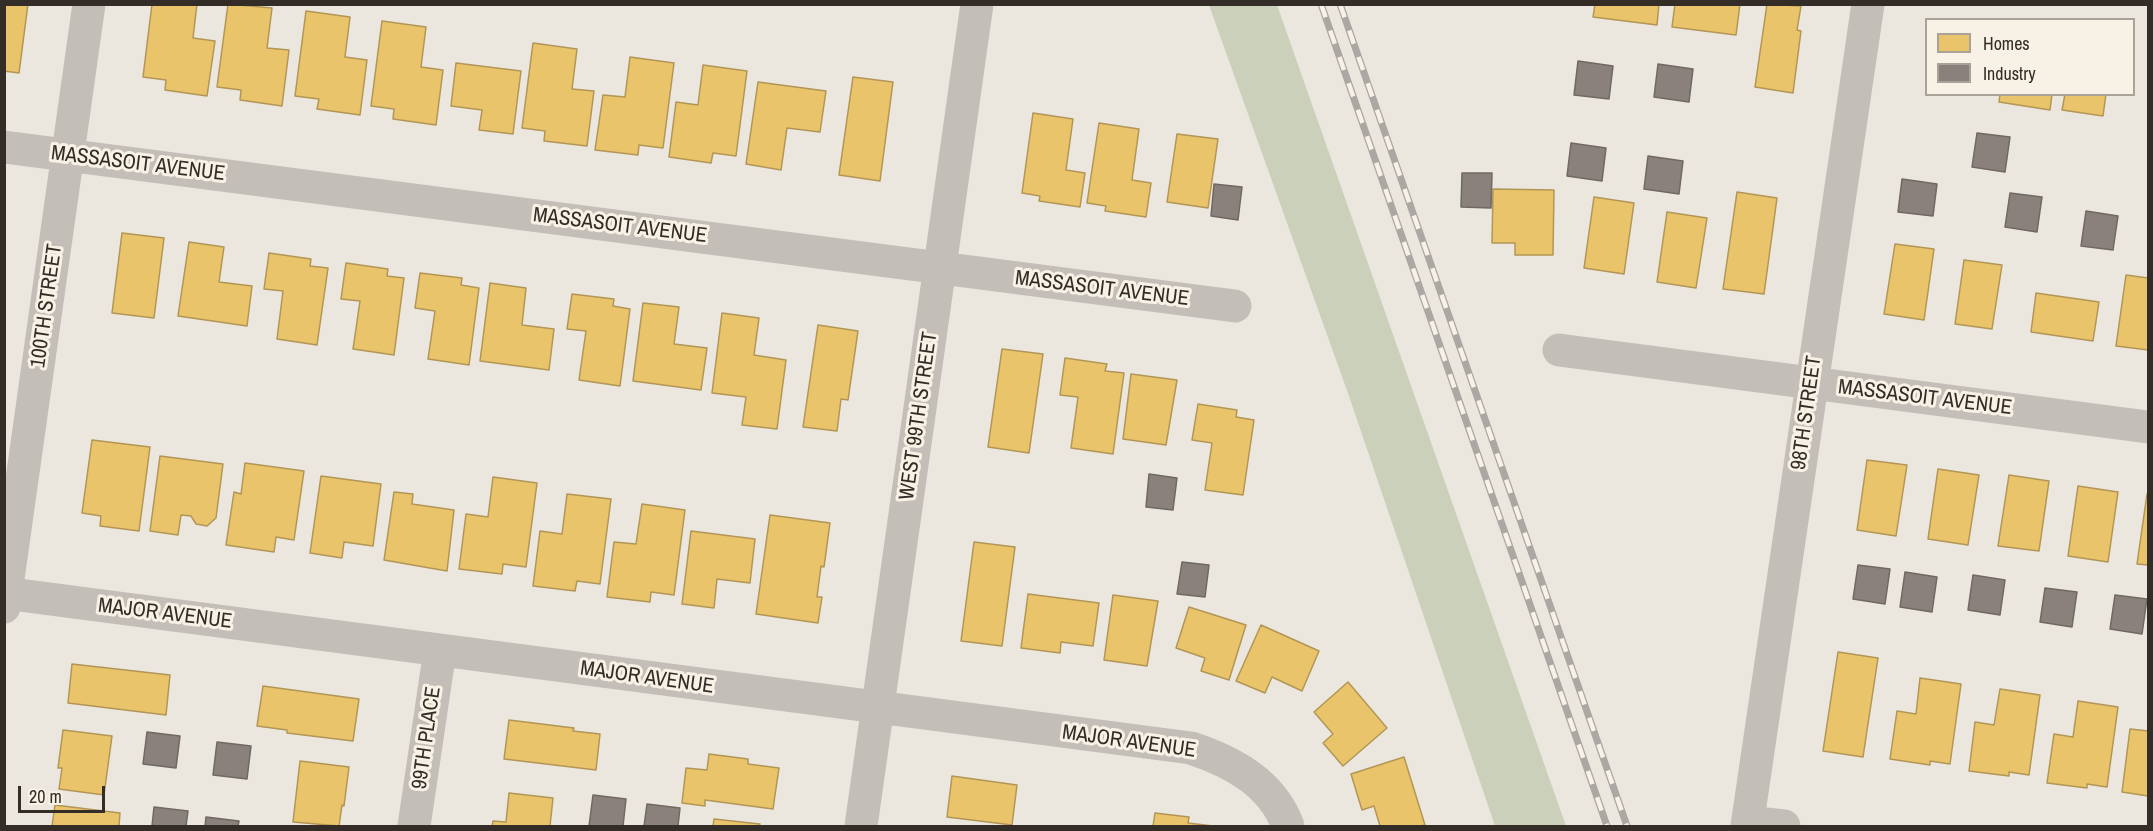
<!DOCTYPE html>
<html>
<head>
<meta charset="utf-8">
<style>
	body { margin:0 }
	#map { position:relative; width:2153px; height:831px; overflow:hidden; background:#ebe6de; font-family:"Archivo Narrow",sans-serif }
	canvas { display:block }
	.frame { position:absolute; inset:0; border:6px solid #332c27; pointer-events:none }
	.legend { position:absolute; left:1925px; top:18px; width:210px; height:78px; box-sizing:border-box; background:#f8f1e5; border:2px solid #a9a299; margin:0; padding:8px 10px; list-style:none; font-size:18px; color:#332c27 }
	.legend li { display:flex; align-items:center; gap:12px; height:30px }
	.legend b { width:30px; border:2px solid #a9a299 }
	.scale { position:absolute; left:18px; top:786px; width:87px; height:27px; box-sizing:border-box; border:3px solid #332c27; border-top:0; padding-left:8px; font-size:18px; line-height:21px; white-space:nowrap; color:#332c27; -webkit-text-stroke:4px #f8f1e5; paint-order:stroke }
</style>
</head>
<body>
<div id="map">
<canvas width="2153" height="831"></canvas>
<div class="frame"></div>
<ul class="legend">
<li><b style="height:16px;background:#e9c46a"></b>Homes</li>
<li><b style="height:16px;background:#8a817c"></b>Industry</li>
</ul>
<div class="scale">20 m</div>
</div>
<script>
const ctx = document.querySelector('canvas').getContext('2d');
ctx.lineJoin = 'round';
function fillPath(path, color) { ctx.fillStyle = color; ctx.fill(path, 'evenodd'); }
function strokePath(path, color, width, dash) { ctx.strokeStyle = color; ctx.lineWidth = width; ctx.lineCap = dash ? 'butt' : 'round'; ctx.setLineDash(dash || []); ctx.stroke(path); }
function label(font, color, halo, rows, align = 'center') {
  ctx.font = font + ' "Archivo Narrow",sans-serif'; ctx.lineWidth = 6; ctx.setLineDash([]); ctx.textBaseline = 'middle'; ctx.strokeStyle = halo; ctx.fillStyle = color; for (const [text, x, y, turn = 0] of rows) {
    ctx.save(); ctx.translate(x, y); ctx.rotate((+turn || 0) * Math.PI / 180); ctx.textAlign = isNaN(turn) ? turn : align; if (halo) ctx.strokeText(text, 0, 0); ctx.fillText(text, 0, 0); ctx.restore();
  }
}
fillPath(new Path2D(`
	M 1209,5 L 1277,5 L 1566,826 L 1495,826 L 1349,396 Z`), '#cad0b9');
const homes = new Path2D(`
	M 4,4 L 28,4 L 19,73 L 4,71 Z
	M 152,4 L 197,4 L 193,38 L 215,41 L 207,96 L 165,90 L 166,80 L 143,77 Z
	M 228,4 L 272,8 L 267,48 L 289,50 L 282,106 L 240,100 L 241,90 L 217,87 Z
	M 1595,4 L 1659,4 L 1657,25 L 1593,17 Z
	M 1675,4 L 1740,4 L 1736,35 L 1672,27 Z
	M 1767,4 L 1801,6 L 1797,30 L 1801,31 L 1793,93 L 1755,87 Z
	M 306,11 L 350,17 L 345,57 L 367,60 L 360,115 L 317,109 L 319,99 L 295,96 Z
	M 382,21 L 426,27 L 421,67 L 443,70 L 436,125 L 393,119 L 394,109 L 371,106 Z
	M 533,43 L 577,49 L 572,89 L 594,91 L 587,146 L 544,141 L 545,131 L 522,128 Z
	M 630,57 L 674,63 L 663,148 L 639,145 L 638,155 L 595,150 L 603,95 L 625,97 Z
	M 456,63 L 521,71 L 513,134 L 479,130 L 482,110 L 451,106 Z
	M 703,65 L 747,71 L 736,156 L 713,153 L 711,163 L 669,157 L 676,102 L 698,105 Z
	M 853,77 L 893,82 L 880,181 L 839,175 Z
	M 758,82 L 826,91 L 820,132 L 787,128 L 781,170 L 746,164 Z
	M 2000,94 L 2052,94 L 2050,110 L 1999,102 Z
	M 2065,94 L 2106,94 L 2103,116 L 2062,110 Z
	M 1033,113 L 1073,119 L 1066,170 L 1085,173 L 1080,207 L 1039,201 L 1040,196 L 1022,193 Z
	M 1099,123 L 1139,129 L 1132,180 L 1151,183 L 1146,217 L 1105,211 L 1106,206 L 1087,203 Z
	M 1177,134 L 1218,139 L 1208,208 L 1167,202 Z
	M 1493,189 L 1554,190 L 1553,255 L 1515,255 L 1515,243 L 1492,243 Z
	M 1737,192 L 1777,198 L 1764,294 L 1723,289 Z
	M 1594,197 L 1634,203 L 1624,274 L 1584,268 Z
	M 1667,212 L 1707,218 L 1696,288 L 1657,282 Z
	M 122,233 L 164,238 L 154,318 L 112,313 Z
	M 189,242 L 224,247 L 219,282 L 252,286 L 247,326 L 178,316 Z
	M 1895,244 L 1934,249 L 1924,320 L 1884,314 Z
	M 269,253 L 311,259 L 310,266 L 328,268 L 317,345 L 277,339 L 283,291 L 264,289 Z
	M 1964,260 L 2002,265 L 1992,329 L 1955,324 Z
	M 346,263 L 388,269 L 387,276 L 404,278 L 394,355 L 353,349 L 360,301 L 341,299 Z
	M 420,273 L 462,278 L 461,285 L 479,288 L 469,365 L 428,359 L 435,311 L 415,308 Z
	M 2126,275 L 2148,278 L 2148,350 L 2116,346 Z
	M 490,283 L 526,288 L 522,325 L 554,329 L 549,370 L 480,361 Z
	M 2036,293 L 2099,302 L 2093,341 L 2031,332 Z
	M 572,294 L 614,299 L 613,306 L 630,309 L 620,386 L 579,380 L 586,331 L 567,329 Z
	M 643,303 L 679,307 L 674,344 L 707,348 L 701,390 L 633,381 Z
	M 722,313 L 759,318 L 754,355 L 786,360 L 777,429 L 742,425 L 746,397 L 712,393 Z
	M 818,325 L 858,331 L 848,400 L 841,399 L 837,431 L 803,427 Z
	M 1002,349 L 1043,354 L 1029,453 L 988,447 Z
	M 1065,358 L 1107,364 L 1105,371 L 1124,373 L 1113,454 L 1071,448 L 1078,397 L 1060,395 Z
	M 1131,374 L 1177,380 L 1166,445 L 1123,439 Z
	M 1198,404 L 1237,410 L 1236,417 L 1254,420 L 1243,495 L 1205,490 L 1212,443 L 1192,440 Z
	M 92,440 L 150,447 L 139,531 L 100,526 L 101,516 L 82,513 Z
	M 160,456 L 223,464 L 216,518 L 207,526 L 196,524 L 191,516 L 181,515 L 178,535 L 150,531 Z
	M 1867,460 L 1907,465 L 1896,536 L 1857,530 Z
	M 245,463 L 304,471 L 294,540 L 276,537 L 274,552 L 226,545 L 234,492 L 241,494 Z
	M 1938,469 L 1979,475 L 1968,545 L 1928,539 Z
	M 2009,475 L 2049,481 L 2039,551 L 1998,546 Z
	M 321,476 L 381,484 L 373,546 L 344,542 L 342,558 L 310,553 Z
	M 493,477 L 537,483 L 526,567 L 503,564 L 502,574 L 459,569 L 466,514 L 488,517 Z
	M 2078,486 L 2118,492 L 2108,562 L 2068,556 Z
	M 394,492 L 413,494 L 412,504 L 454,510 L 447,571 L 384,560 Z
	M 567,494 L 611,499 L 600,584 L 577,581 L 575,591 L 533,586 L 540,531 L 562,534 Z
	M 2147,494 L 2148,494 L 2148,565 L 2137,564 Z
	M 642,504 L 685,510 L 674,595 L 651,592 L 650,602 L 607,597 L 614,542 L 636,544 Z
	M 770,515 L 830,523 L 824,567 L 821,566 L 817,597 L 822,597 L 818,623 L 756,614 Z
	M 691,531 L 755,539 L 750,583 L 717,579 L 714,608 L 682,604 Z
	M 974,542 L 1015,547 L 1002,646 L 961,641 Z
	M 1028,594 L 1099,603 L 1093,646 L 1061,642 L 1060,653 L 1021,648 Z
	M 1113,595 L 1158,601 L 1147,666 L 1104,660 Z
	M 1189,607 L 1246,625 L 1229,680 L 1201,671 L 1205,658 L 1176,648 Z
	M 1261,625 L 1319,651 L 1302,691 L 1272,677 L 1265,693 L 1236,681 Z
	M 1838,652 L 1878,658 L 1863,757 L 1823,751 Z
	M 72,664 L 170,675 L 166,715 L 68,703 Z
	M 1920,678 L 1961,684 L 1950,764 L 1930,761 L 1930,765 L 1890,759 L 1897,711 L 1916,714 Z
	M 1348,682 L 1387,728 L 1343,766 L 1323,743 L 1333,734 L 1314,712 Z
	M 263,686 L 359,699 L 353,741 L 287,733 L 287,730 L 257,726 Z
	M 2000,689 L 2040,695 L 2029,775 L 2009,772 L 2009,776 L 1969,771 L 1975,722 L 1994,725 Z
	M 2078,701 L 2118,707 L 2107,787 L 2087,784 L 2087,788 L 2047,783 L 2054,734 L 2073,737 Z
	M 509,720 L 574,728 L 573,731 L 600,734 L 596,770 L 504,759 Z
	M 2130,729 L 2148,731 L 2148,796 L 2122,792 Z
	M 63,730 L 112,736 L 104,795 L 59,789 L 62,768 L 58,768 Z
	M 709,754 L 748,759 L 748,764 L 779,768 L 773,809 L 705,800 L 705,806 L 682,803 L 686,768 L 707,770 Z
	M 1404,757 L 1425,825 L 1420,826 L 1380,826 L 1374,806 L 1362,810 L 1351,774 Z
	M 300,761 L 349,767 L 344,806 L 342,805 L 339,826 L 293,822 Z
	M 952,776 L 1017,785 L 1012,825 L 947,817 Z
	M 509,793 L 553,798 L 550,826 L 492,826 L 493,821 L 506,822 Z
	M 55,805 L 120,813 L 119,826 L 52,826 Z
	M 1155,813 L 1189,817 L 1188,823 L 1213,826 L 1153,826 Z
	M 714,819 L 760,824 L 759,826 L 713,826 Z`);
fillPath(homes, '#e9c46a');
strokePath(homes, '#b29656', 1.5);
const industry = new Path2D(`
	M 1578,61 L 1613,66 L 1609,99 L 1574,95 Z
	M 1658,64 L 1693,69 L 1689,102 L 1654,97 Z
	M 1977,133 L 2010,137 L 2005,172 L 1972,167 Z
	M 1571,143 L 1606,148 L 1602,181 L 1567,176 Z
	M 1648,156 L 1683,161 L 1679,194 L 1644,189 Z
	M 1462,173 L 1492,173 L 1491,208 L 1461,207 Z
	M 1902,179 L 1937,184 L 1933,216 L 1898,212 Z
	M 1214,184 L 1242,187 L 1238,220 L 1211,216 Z
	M 2010,193 L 2042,197 L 2037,232 L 2005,227 Z
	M 2086,211 L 2118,216 L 2113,250 L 2081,246 Z
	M 1149,474 L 1177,478 L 1173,510 L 1146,507 Z
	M 1182,562 L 1209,565 L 1205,597 L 1177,594 Z
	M 1858,565 L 1890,569 L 1885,604 L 1853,599 Z
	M 1905,572 L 1937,577 L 1932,612 L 1900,607 Z
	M 1973,575 L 2005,580 L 2000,615 L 1968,610 Z
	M 2045,588 L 2077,592 L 2072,627 L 2040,622 Z
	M 2115,595 L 2147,599 L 2142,634 L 2110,629 Z
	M 147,732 L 180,736 L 176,768 L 143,764 Z
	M 217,742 L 251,746 L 247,779 L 213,775 Z
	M 593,795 L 626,799 L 623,826 L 589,826 Z
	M 647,804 L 680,808 L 678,826 L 644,826 Z
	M 154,807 L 188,811 L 186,826 L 152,826 Z
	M 206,817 L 239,821 L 238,826 L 205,826 Z`);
fillPath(industry, '#8a817c');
strokePath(industry, '#706862', 1.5);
strokePath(new Path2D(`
	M 4,147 L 1235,306
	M 1559,350 L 2148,427
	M 4,593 L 1191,748 C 1233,762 1272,783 1288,826
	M 4,607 L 89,4
	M 1748,822 L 1784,826
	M 414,826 L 440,650
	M 861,826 L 977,4
	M 1747,826 L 1868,4`), '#c3beb8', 33);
const rail = new Path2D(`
	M 1321,4 L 1607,826
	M 1340,4 L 1627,826`);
strokePath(rail, '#aba7a2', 7);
strokePath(rail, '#f8f1e5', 4.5, [14]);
label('21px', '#332c27', '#f8f1e5', [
	["MASSASOIT AVENUE",138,164,7],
	["MASSASOIT AVENUE",620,226,7],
	["MASSASOIT AVENUE",1102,289,7],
	["100TH STREET",47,306,-82],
	["MASSASOIT AVENUE",1925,398,7],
	["98TH STREET",1807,413,-82],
	["WEST 99TH STREET",919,416,-82],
	["MAJOR AVENUE",165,614,7],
	["MAJOR AVENUE",647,678,8],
	["99TH PLACE",427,738,-82],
	["MAJOR AVENUE",1129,742,8]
]);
</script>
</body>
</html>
